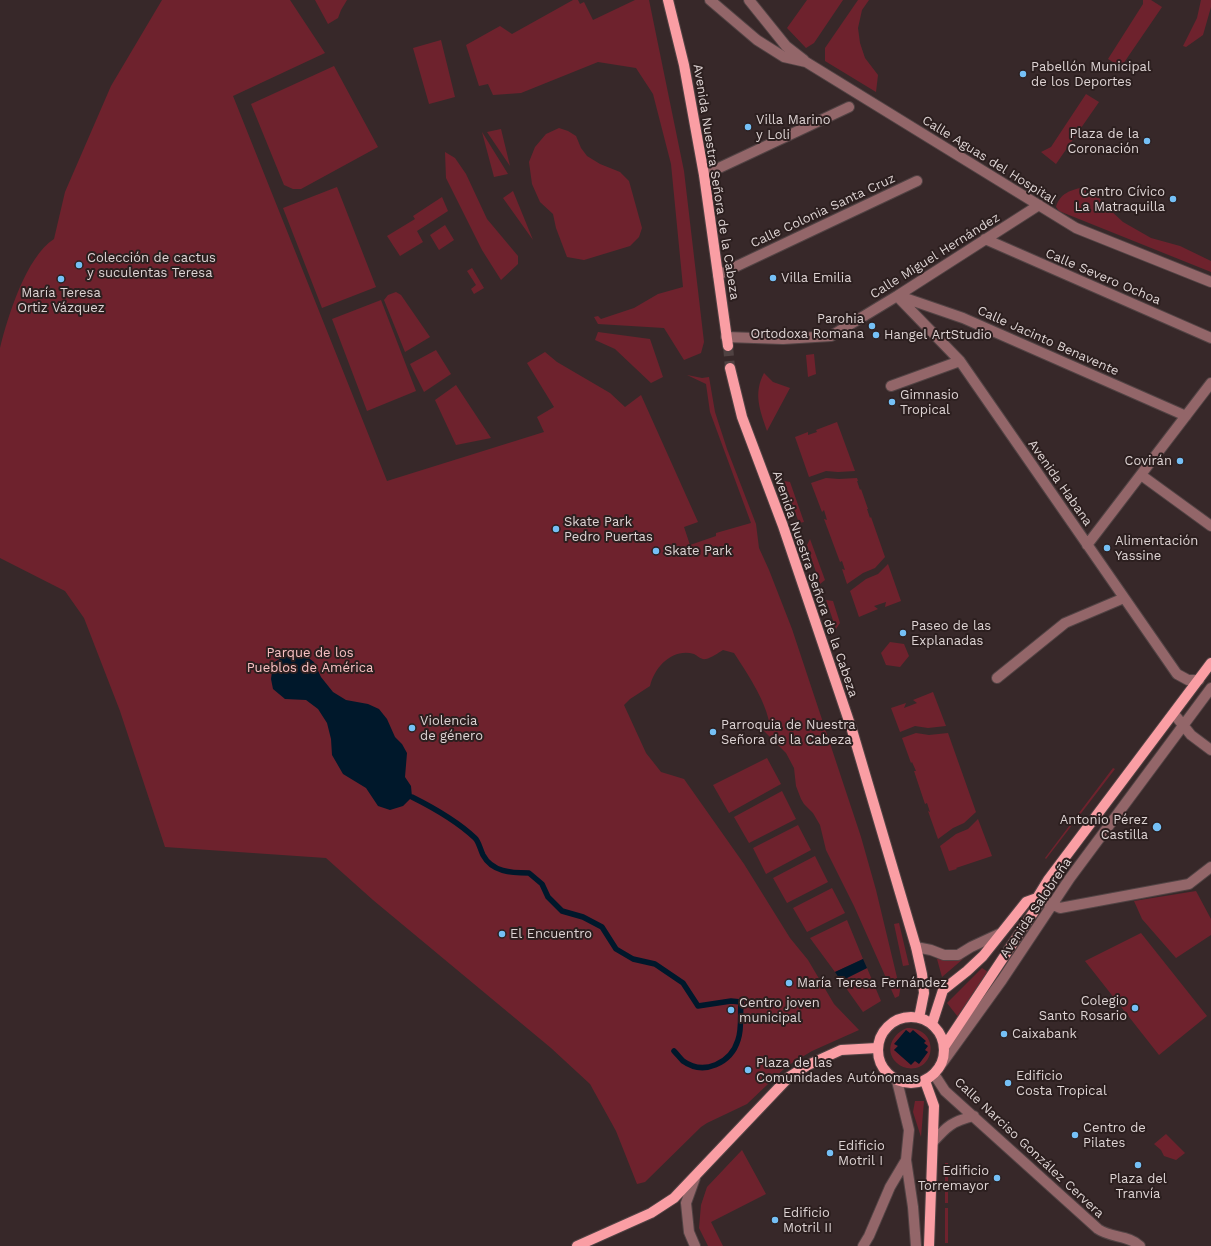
<!DOCTYPE html>
<html>
<head>
<meta charset="utf-8">
<style>
	body { margin:0 }
	canvas { display:block; background:#372829 }
</style>
</head>
<body>
<canvas width="1211" height="1246"></canvas>
<script>
const ctx = document.querySelector('canvas').getContext('2d');
ctx.lineJoin = 'round';
function fillPath(path, color) { ctx.fillStyle = color; ctx.fill(path, 'evenodd'); }
function strokePath(path, color, width, dash) { ctx.strokeStyle = color; ctx.lineWidth = width; ctx.lineCap = dash ? 'butt' : 'round'; ctx.setLineDash(dash || []); ctx.stroke(path); }
function label(font, color, halo, rows, align = 'center') {
  ctx.font = font + ' "Work Sans",sans-serif'; ctx.lineWidth = 4; ctx.setLineDash([]); ctx.textBaseline = 'middle'; ctx.strokeStyle = halo; ctx.fillStyle = color; for (const [text, x, y, turn = 0] of rows) {
    ctx.save(); ctx.translate(x, y); ctx.rotate((+turn || 0) * Math.PI / 180); ctx.textAlign = isNaN(turn) ? turn : align; if (halo) ctx.strokeText(text, 0, 0); ctx.fillText(text, 0, 0); ctx.restore();
  }
}
fillPath(new Path2D(`
	M 162,0 L 290,0 L 325,53 L 233,96 L 387,481 L 544,432 L 537,417 L 554,407 L 527,363 L 545,352 L 557,362 L 610,393 L 625,407 L 641,395 L 698,522 L 684,527 L 690,545 L 716,536 L 716,533 L 751,523 L 710,412 L 706,384 L 687,375 L 702,378 L 709,377 L 715,412 L 727,449 L 756,524 L 759,548 L 769,570 L 792,629 L 861,837 L 876,890 L 900,990 L 899,996 L 895,998 L 854,906 L 826,850 L 820,825 L 813,813 L 804,804 L 801,799 L 796,786 L 794,768 L 786,753 L 763,730 L 769,721 C 764,698 747,673 734,653 L 723,650 C 718,653 711,658 706,659 C 701,660 698,656 694,654 C 673,648 655,666 650,686 L 630,699 L 624,705 L 646,753 L 661,772 L 684,779 L 744,864 L 790,938 L 808,960 L 834,1004 L 859,1030 L 812,1051 L 787,1066 L 747,1104 L 707,1123 L 701,1127 L 645,1182 L 637,1184 L 616,1131 L 590,1084 L 551,1048 L 373,900 L 326,858 L 165,847 L 120,711 L 84,618 L 65,591 L 0,558 L 0,348 C 8,316 26,257 54,239 L 65,192 L 111,86 Z
	M 315,0 L 347,0 L 341,10 L 338,18 L 328,24 Z
	M 573,0 L 578,0 L 580,4 L 584,2 L 593,20 L 635,0 L 649,0 L 684,171 L 704,342 L 701,353 L 684,360 L 664,328 L 598,324 L 594,317 L 598,316 L 601,319 L 634,308 L 658,294 L 683,287 L 671,164 L 653,94 L 636,68 L 598,62 L 521,93 L 493,95 L 488,84 L 479,86 L 466,45 L 500,26 L 512,34 Z
	M 807,0 L 843,0 L 814,43 L 806,48 L 787,28 Z
	M 858,0 L 869,0 L 862,10 L 858,28 L 860,43 L 865,58 L 878,75 L 876,92 L 825,61 L 825,48 Z
	M 1143,0 L 1151,0 L 1162,7 L 1121,67 L 1108,59 L 1143,4 Z
	M 1201,0 L 1211,0 L 1211,7 L 1203,35 L 1186,47 L 1183,46 L 1197,18 Z
	M 441,40 L 455,97 L 429,104 L 413,48 Z
	M 334,66 L 378,147 L 301,189 L 293,189 L 284,185 L 251,104 Z
	M 1086,94 L 1099,102 L 1056,164 L 1041,152 L 1051,147 Z
	M 559,128 L 568,131 L 576,136 L 581,148 L 587,156 L 600,164 L 620,172 L 629,181 L 642,228 L 639,237 L 630,246 L 584,260 L 567,257 L 556,228 L 553,214 L 540,202 L 532,184 L 529,162 L 535,147 L 546,134 Z
	M 501,129 L 510,166 L 487,132 Z
	M 482,132 L 508,174 L 494,177 Z
	M 445,152 L 455,158 L 466,174 L 487,219 L 518,256 L 518,264 L 501,280 L 482,250 L 446,178 Z
	M 337,187 L 376,287 L 322,308 L 283,208 Z
	M 1084,187 L 1093,191 L 1109,209 L 1123,222 L 1151,238 L 1180,246 L 1211,261 L 1211,272 L 1059,211 L 1056,207 C 1060,193 1071,190 1084,187 Z
	M 513,191 L 533,240 L 503,198 Z
	M 442,197 L 448,211 L 417,231 L 423,242 L 400,256 L 387,236 L 415,219 L 413,216 Z
	M 445,225 L 454,240 L 439,250 L 430,235 Z
	M 472,268 L 484,288 L 474,294 L 471,289 L 476,285 L 467,271 Z
	M 396,292 L 401,295 L 430,337 L 405,352 L 384,300 L 388,295 Z
	M 381,300 L 416,391 L 367,411 L 332,319 Z
	M 598,332 L 650,339 L 663,377 L 651,383 L 615,349 L 595,340 Z
	M 436,350 L 451,374 L 424,392 L 410,364 Z
	M 814,354 L 816,374 L 808,377 L 806,355 Z
	M 764,373 L 773,382 L 790,388 L 767,431 C 760,410 753,394 764,373 Z
	M 456,385 L 491,438 L 456,445 L 435,400 Z
	M 837,422 L 855,471 L 838,472 L 826,471 L 809,477 L 795,437 L 808,432 L 808,435 L 817,432 L 816,430 Z
	M 826,478 L 839,479 L 857,478 L 858,481 L 857,481 L 860,490 L 861,489 L 868,509 L 867,509 L 870,518 L 871,517 L 885,557 L 875,568 L 863,573 L 847,584 L 842,569 L 845,570 L 842,561 L 840,562 L 824,519 L 827,520 L 824,510 L 822,512 L 811,483 Z
	M 784,481 L 790,482 L 804,522 L 799,523 Z
	M 810,539 L 825,580 L 820,584 L 807,545 Z
	M 888,564 L 901,601 L 885,607 L 886,602 L 874,606 L 878,609 L 859,617 L 850,591 L 866,579 L 878,574 Z
	M 826,600 L 833,601 L 840,623 L 836,629 Z
	M 890,642 L 904,644 L 909,656 L 900,667 L 886,665 L 881,653 Z
	M 933,692 L 946,726 L 928,728 L 915,726 L 900,732 L 891,708 L 906,703 L 904,708 L 917,703 L 913,700 Z
	M 916,733 L 929,735 L 948,733 L 976,812 L 964,823 L 953,828 L 938,839 L 928,811 L 930,812 L 927,803 L 925,804 L 914,771 L 916,771 L 912,762 L 911,763 L 902,738 Z
	M 767,758 L 781,784 L 729,813 L 713,785 Z
	M 1113,768 L 1115,769 L 1046,859 L 1045,858 Z
	M 782,791 L 796,819 L 749,843 L 734,817 Z
	M 978,819 L 992,856 L 956,868 L 957,869 L 949,871 L 940,846 L 956,834 L 968,829 Z
	M 798,825 L 811,850 L 766,874 L 753,848 Z
	M 815,856 L 828,882 L 787,903 L 773,878 Z
	M 832,888 L 845,913 L 807,932 L 793,908 Z
	M 1196,891 L 1211,919 L 1211,935 L 1176,958 L 1142,919 L 1134,901 Z
	M 847,920 L 863,959 L 835,972 L 810,938 Z
	M 899,923 L 909,965 L 903,966 L 894,924 Z
	M 1141,933 L 1207,1016 L 1159,1055 L 1085,961 Z
	M 937,959 L 963,959 L 942,977 Z
	M 867,968 L 881,1001 L 863,1012 L 841,981 Z
	M 982,968 L 988,972 L 958,1017 L 947,1003 Z
	M 907,1028 C 941,1028 936,1073 907,1068 C 902,1067 897,1064 894,1060 C 885,1047 894,1033 907,1028 ZM 906,1030 L 925,1050 L 919,1063 L 894,1050 L 898,1046 Z
	M 915,1101 L 924,1101 L 921,1137 L 913,1112 Z
	M 1166,1134 L 1185,1153 L 1176,1160 L 1164,1156 L 1161,1150 L 1154,1144 Z
	M 742,1150 L 766,1194 L 711,1222 L 723,1246 L 708,1246 L 699,1228 L 701,1205 L 707,1187 Z
	M 945,1163 L 948,1163 L 948,1203 L 945,1203 Z
	M 945,1208 L 948,1208 L 948,1243 L 945,1243 Z`), '#6e222d');
fillPath(new Path2D(`
	M 302,653 L 314,662 L 321,677 L 333,692 L 346,700 L 368,704 L 379,709 L 387,719 L 395,737 L 402,744 L 407,753 L 405,777 L 411,786 L 412,797 L 403,806 L 390,810 L 378,806 L 366,788 L 343,774 L 332,755 L 331,739 L 327,723 L 318,709 L 306,700 L 285,699 L 273,689 L 271,679 L 273,663 L 283,657 Z
	M 863,959 L 867,968 L 841,981 L 835,972 Z
	M 906,1030 L 910,1033 L 913,1030 L 926,1041 L 924,1043 L 928,1046 L 925,1050 L 928,1052 L 919,1064 L 915,1061 L 911,1065 L 894,1050 L 898,1046 L 894,1044 Z`), '#00182b');
strokePath(new Path2D(`
	M 412,797 C 434,808 457,821 475,838 C 479,842 480,849 483,855 C 492,872 511,873 529,873 L 542,884 L 548,897 L 562,911 L 583,917 L 602,927 L 616,949 L 633,959 L 655,964 L 683,983 L 698,1006 L 731,1001 L 741,1002 C 740,1014 742,1029 738,1040 C 731,1063 704,1076 683,1061 C 680,1058 677,1054 674,1051`), '#00182b', 5.5);
strokePath(new Path2D(`
	M 728,346 L 730,368`), '#504242', 10, [10, 5]);
const minor = new Path2D(`
	M 710,0 L 757,40 L 784,57 L 806,62 L 1076,228 L 1211,282
	M 749,0 L 786,46 L 804,60
	M 704,175 L 849,107
	M 985,239 L 1211,338
	M 718,275 L 917,181
	M 897,296 L 960,361 L 1177,674 L 1188,680 L 1199,680
	M 899,296 L 963,318 L 1186,416
	M 726,337 L 783,339 L 831,336 L 897,296 L 1039,205
	M 891,386 L 960,361
	M 1141,475 L 1211,526
	M 1087,545 L 1211,383
	M 997,678 L 1065,623 L 1124,598
	M 1174,714 L 1191,735 L 1211,750
	M 1037,898 L 1060,908 L 1189,884 L 1211,867
	M 916,947 L 931,950 L 944,955 L 958,955 L 971,947 L 999,934
	M 940,1066 L 1002,980 L 1070,878 L 1211,688
	M 934,1074 L 945,1091 L 1098,1229 C 1111,1238 1129,1235 1140,1246
	M 897,1081 L 909,1130 L 906,1160 L 913,1207 L 916,1246
	M 933,1142 C 947,1126 953,1121 974,1116
	M 695,1178 L 686,1203 L 689,1232 L 695,1246
	M 863,1246 L 869,1236 L 890,1187 L 906,1160`);
const major = new Path2D(`
	M 668,0 L 684,65 L 704,175 L 728,346
	M 730,368 L 742,417 L 783,526 L 852,730 L 916,947 L 922,974 L 924,993 L 919,1018
	M878 1050a33 33 0 1 1 66 0a33 33 0 1 1-66 0Z
	M 932,1024 L 943,990 L 967,971 L 983,956 L 1026,902 L 1037,898 L 1048,880 L 1211,663
	M 944,1047 L 1037,907 L 1037,898
	M 925,1081 L 934,1106 L 929,1246
	M 577,1246 L 651,1213 L 674,1198 L 789,1077 L 808,1065 L 841,1050 L 877,1048`);
strokePath(minor, '#524344', 12);
strokePath(major, '#524344', 12);
strokePath(minor, '#936669', 10);
strokePath(major, '#fa9ea4', 10);
for (const [x, y, r, color] of [
	[1023,74,4,"#75c0f6"],
	[748,127,4,"#75c0f6"],
	[1147,141,4,"#75c0f6"],
	[1173,199,4,"#75c0f6"],
	[79,265,4,"#75c0f6"],
	[773,278,4,"#75c0f6"],
	[61,279,4,"#75c0f6"],
	[872,326,4,"#75c0f6"],
	[876,335,4,"#75c0f6"],
	[892,402,4,"#75c0f6"],
	[1180,461,4,"#75c0f6"],
	[556,529,4,"#75c0f6"],
	[1107,548,4,"#75c0f6"],
	[656,551,4,"#75c0f6"],
	[903,633,4,"#75c0f6"],
	[412,728,4,"#75c0f6"],
	[713,732,4,"#75c0f6"],
	[1157,827,5,"#75c0f6"],
	[502,934,4,"#75c0f6"],
	[789,983,4,"#75c0f6"],
	[1135,1008,4,"#75c0f6"],
	[731,1010,4,"#75c0f6"],
	[1004,1034,4,"#75c0f6"],
	[748,1070,4,"#75c0f6"],
	[1008,1083,4,"#75c0f6"],
	[1075,1135,4,"#75c0f6"],
	[830,1153,4,"#75c0f6"],
	[1138,1165,4,"#75c0f6"],
	[997,1178,4,"#75c0f6"],
	[775,1220,4,"#75c0f6"]
]) { const dot = new Path2D(); dot.arc(x, y, r, 0, 2 * Math.PI); ctx.fillStyle = color; ctx.fill(dot); strokePath(dot, '#2c1f1f', 1.5); }
label('13px', '#ddd3d3', '#2c1f1f', [
	["Pabellón Municipal",1031,67],
	["de los Deportes",1031,82],
	["Villa Marino",756,120],
	["y Loli",756,135],
	["Plaza de la",1139,134,"right"],
	["Coronación",1139,149,"right"],
	["Centro Cívico",1165,192,"right"],
	["La Matraquilla",1165,207,"right"],
	["Colección de cactus",87,258],
	["y suculentas Teresa",87,273],
	["Villa Emilia",781,278],
	["María Teresa",61,293,"center"],
	["Ortiz Vázquez",61,308,"center"],
	["Parohia",864,319,"right"],
	["Ortodoxa Romana",864,334,"right"],
	["Hangel ArtStudio",884,335],
	["Gimnasio",900,395],
	["Tropical",900,410],
	["Covirán",1172,461,"right"],
	["Skate Park",564,522],
	["Pedro Puertas",564,537],
	["Alimentación",1115,541],
	["Yassine",1115,556],
	["Skate Park",664,551],
	["Paseo de las",911,626],
	["Explanadas",911,641],
	["Violencia",420,721],
	["de género",420,736],
	["Parroquia de Nuestra",721,725],
	["Señora de la Cabeza",721,740],
	["Antonio Pérez",1148,820,"right"],
	["Castilla",1148,835,"right"],
	["El Encuentro",510,934],
	["María Teresa Fernández",797,983],
	["Colegio",1127,1001,"right"],
	["Santo Rosario",1127,1016,"right"],
	["Centro joven",739,1003],
	["municipal",739,1018],
	["Caixabank",1012,1034],
	["Plaza de las",756,1063],
	["Comunidades Autónomas",756,1078],
	["Edificio",1016,1076],
	["Costa Tropical",1016,1091],
	["Centro de",1083,1128],
	["Pilates",1083,1143],
	["Edificio",838,1146],
	["Motril I",838,1161],
	["Edificio",989,1171,"right"],
	["Torremayor",989,1186,"right"],
	["Plaza del",1138,1179,"center"],
	["Tranvía",1138,1194,"center"],
	["Edificio",783,1213],
	["Motril II",783,1228]
], 'left');
label('13px', '#ddd3d3', '#2c1f1f', [
	["Calle Aguas del Hospital",989,160,32],
	["Avenida Nuestra Señora de la Cabeza",716,182,81],
	["Calle Colonia Santa Cruz",823,211,-25],
	["Calle Miguel Hernández",935,256,-32],
	["Calle Severo Ochoa",1103,277,23],
	["Calle Jacinto Benavente",1048,341,24],
	["Avenida Habana",1060,483,55],
	["Avenida Nuestra Señora de la Cabeza",815,584,71],
	["Avenida Salobreña",1036,908,-56],
	["Calle Narciso González Cervera",1029,1148,43]
]);
label('13px', '#f7c0c2', '#2c1f1f', [
	["Parque de los",310,653],
	["Pueblos de América",310,668]
]);
</script>
</body>
</html>
